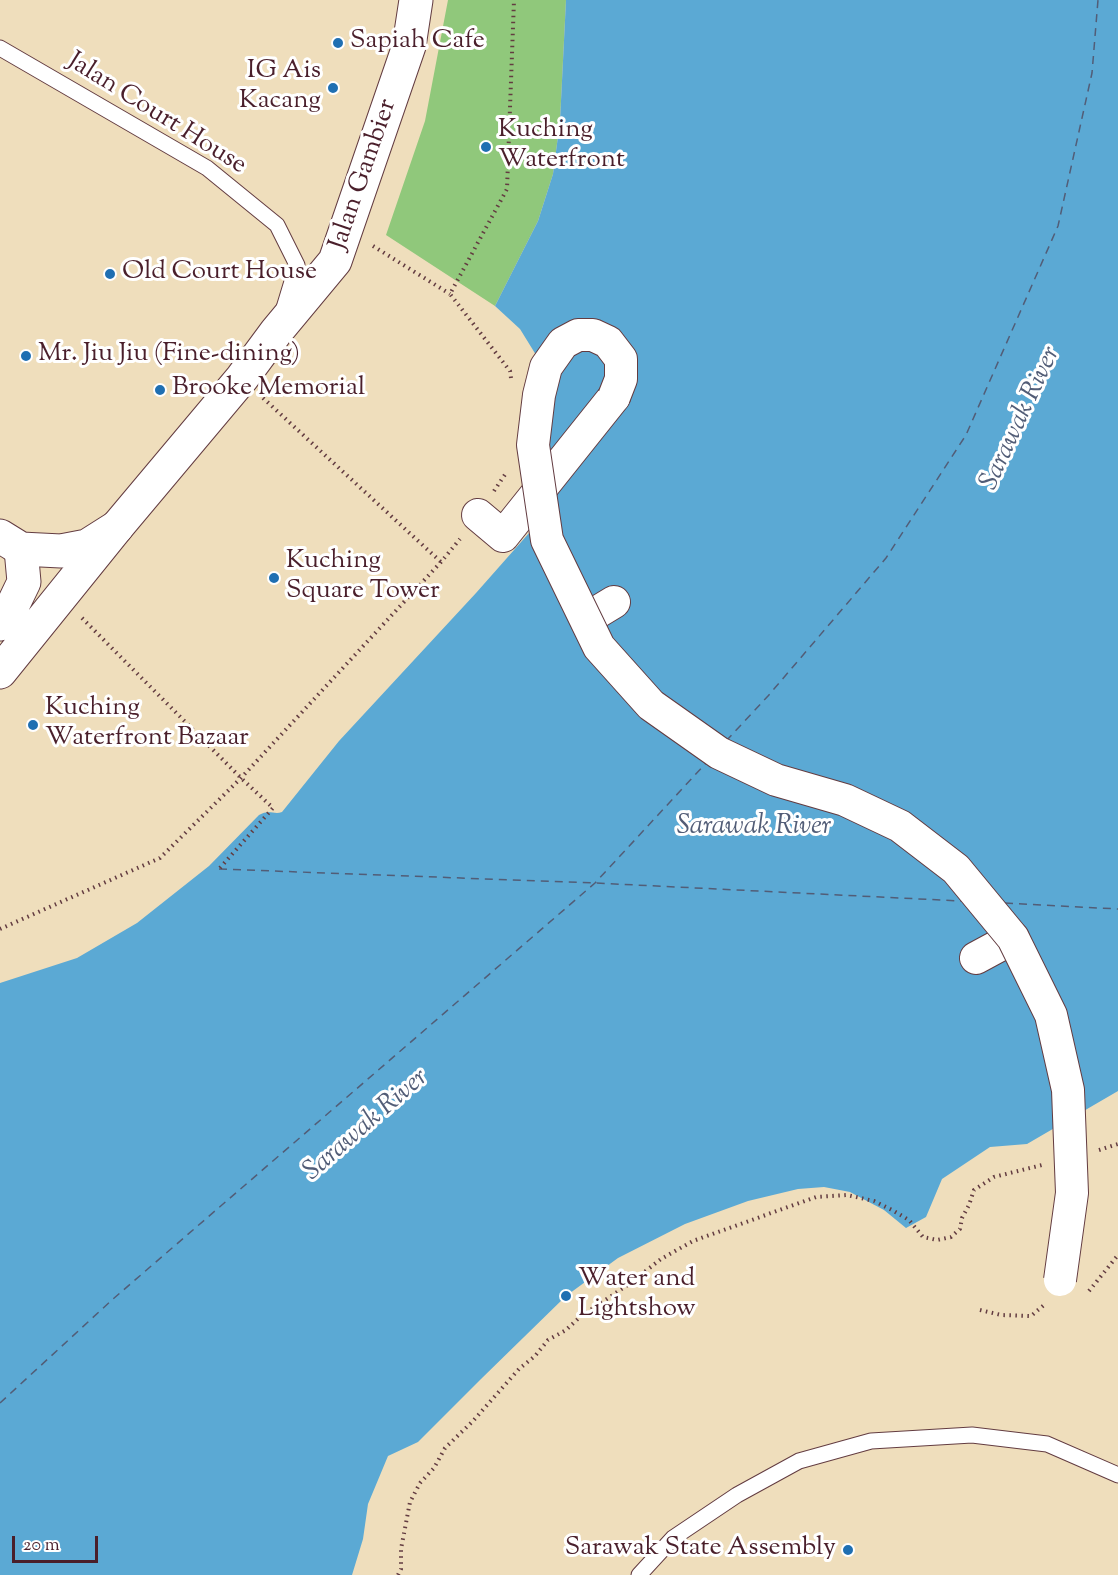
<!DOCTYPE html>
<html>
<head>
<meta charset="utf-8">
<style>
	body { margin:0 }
	#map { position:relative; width:1118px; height:1575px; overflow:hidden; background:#efdebc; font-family:"Sorts Mill Goudy",serif }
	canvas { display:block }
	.scale { position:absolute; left:12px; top:1536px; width:86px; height:27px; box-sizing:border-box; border:3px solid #4a1f2b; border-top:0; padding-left:8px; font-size:18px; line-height:21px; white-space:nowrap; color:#4a1f2b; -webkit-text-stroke:4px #fff; paint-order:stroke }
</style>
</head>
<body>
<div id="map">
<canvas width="1118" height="1575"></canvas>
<div class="scale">20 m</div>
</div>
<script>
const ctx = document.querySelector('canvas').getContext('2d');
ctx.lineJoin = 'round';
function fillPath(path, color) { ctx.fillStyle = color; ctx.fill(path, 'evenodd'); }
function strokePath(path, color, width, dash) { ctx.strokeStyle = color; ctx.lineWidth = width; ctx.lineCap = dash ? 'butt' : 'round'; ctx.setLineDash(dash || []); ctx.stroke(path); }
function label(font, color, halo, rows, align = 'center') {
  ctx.font = font + ' "Sorts Mill Goudy",serif'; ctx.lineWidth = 6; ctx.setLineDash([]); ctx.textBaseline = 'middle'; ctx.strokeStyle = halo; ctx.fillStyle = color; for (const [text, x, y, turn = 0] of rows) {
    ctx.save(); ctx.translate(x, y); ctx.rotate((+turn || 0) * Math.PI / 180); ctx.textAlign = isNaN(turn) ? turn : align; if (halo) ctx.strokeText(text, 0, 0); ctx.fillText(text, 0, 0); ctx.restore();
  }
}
fillPath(new Path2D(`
	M 448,0 L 566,0 L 560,121 L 553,174 L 538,221 L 495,306 L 386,235 L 425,121 Z`), '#90c87b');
fillPath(new Path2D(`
	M 566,0 L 1118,0 L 1118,1091 L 1027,1144 L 990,1147 L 942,1179 L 926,1217 L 906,1228 L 884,1210 L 850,1192 L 824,1187 L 798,1189 L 748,1201 L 685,1224 L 618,1258 L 566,1296 L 481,1379 L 418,1442 L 388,1456 L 368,1504 L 363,1539 L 352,1575 L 0,1575 L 0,983 L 77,958 L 137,923 L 209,866 L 259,815 C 269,809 274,815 282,812 L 339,741 L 476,593 L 537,524 L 541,363 L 520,329 L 495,306 L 538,221 L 553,174 L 560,121 Z`), '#5ba9d4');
strokePath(new Path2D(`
	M 726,741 L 768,696 L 886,558 L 966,435 L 1058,226 L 1092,73 L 1098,0
	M 219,869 L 595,883 L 961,901
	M 1005,903 L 1118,909
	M 0,1403 L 113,1299 L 595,883 L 707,762`), '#525d77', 1.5, [8, 6]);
const lane = new Path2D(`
	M 0,48 L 207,168 L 277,225 L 297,265 L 284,308
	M 639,1575 L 673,1538 L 737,1495 L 799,1461 L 871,1441 L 972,1435 L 1047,1444 L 1118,1475`);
const street = new Path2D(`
	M 478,515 L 503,536 L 614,397
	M 586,619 L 614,602
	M 976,958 L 1013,938`);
const secondary = new Path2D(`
	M 0,624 L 9,613 L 24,582 L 21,549
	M 0,672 L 117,527 L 242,378 L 276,332 L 335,261 L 409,46 L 416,0`);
const primary = new Path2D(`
	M 0,536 L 21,549 L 61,551 L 87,546 L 117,527`);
strokePath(lane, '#633c41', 17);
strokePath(street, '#633c41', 34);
strokePath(secondary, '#633c41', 35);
strokePath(primary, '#633c41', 35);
strokePath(new Path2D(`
	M 373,246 L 450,294
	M 511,378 L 510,371 L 450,294 L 507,189 L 514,0
	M 263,398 L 441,562
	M 494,491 L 506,473
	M 82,618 L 241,778 L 273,808 L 219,869
	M 0,929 L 160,858 L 241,778 L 441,562 L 460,539
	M 1099,1150 L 1118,1144
	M 1089,1291 L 1118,1255
	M 980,1310 L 1001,1315 L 1031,1316 L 1044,1305
	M 398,1575 L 401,1569 L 401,1549 L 410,1502 L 420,1483 L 434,1468 L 445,1448 L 473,1421 L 519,1369 L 535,1356 L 548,1340 L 566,1330 L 580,1317 L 629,1284 L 661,1259 L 693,1241 L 816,1197 L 847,1195 L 874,1201 L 892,1210 L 909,1220 L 923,1237 L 937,1240 L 951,1237 L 960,1229 L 962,1218 L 969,1205 L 974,1190 L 994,1177 L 1042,1165`), '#633c41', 4, [1.5, 4.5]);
strokePath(lane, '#fff', 15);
strokePath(street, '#fff', 32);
strokePath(secondary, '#fff', 33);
strokePath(primary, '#fff', 33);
const streetBridge = new Path2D(`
	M 614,397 L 621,379 L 621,359 L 608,342 L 593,335 L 578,335 L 563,343 L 546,367 L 539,395 L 533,445 L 547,540 L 599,647 L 651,705 L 719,753 L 776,780 L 845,800 L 900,826 L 956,869 L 1013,938 L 1051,1015 L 1068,1090 L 1072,1193 L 1060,1280`);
strokePath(streetBridge, '#633c41', 34, []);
strokePath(streetBridge, '#fff', 32);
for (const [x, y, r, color] of [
	[338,43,6,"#1f6fb2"],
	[333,88,6,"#1f6fb2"],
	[486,147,6,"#1f6fb2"],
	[110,274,6,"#1f6fb2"],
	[26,356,6,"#1f6fb2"],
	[160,390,6,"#1f6fb2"],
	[274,578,6,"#1f6fb2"],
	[33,725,6,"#1f6fb2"],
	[566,1296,6,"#1f6fb2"],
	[848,1550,6,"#1f6fb2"]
]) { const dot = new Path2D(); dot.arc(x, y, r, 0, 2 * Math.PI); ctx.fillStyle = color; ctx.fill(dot); strokePath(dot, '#fff', 2); }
label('26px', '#4a1f2b', '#fff', [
	["Sapiah Cafe",350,43],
	["IG Ais",321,73,"right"],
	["Kacang",321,103,"right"],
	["Kuching",498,132],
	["Waterfront",498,162],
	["Old Court House",122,274],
	["Mr. Jiu Jiu (Fine-dining)",38,356],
	["Brooke Memorial",172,390],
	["Kuching",286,563],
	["Square Tower",286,593],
	["Kuching",45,710],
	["Waterfront Bazaar",45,740],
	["Water and",578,1281],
	["Lightshow",578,1311],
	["Sarawak State Assembly",836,1550,"right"]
], 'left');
label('26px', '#4a1f2b', '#fff', [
	["Jalan Court House",156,115,32],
	["Jalan Gambier",365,175,-71]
]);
label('italic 27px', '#525d77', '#fff', [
	["Sarawak River",1022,419,-65],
	["Sarawak River",754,828],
	["Sarawak River",367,1126,-41]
]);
</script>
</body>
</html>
